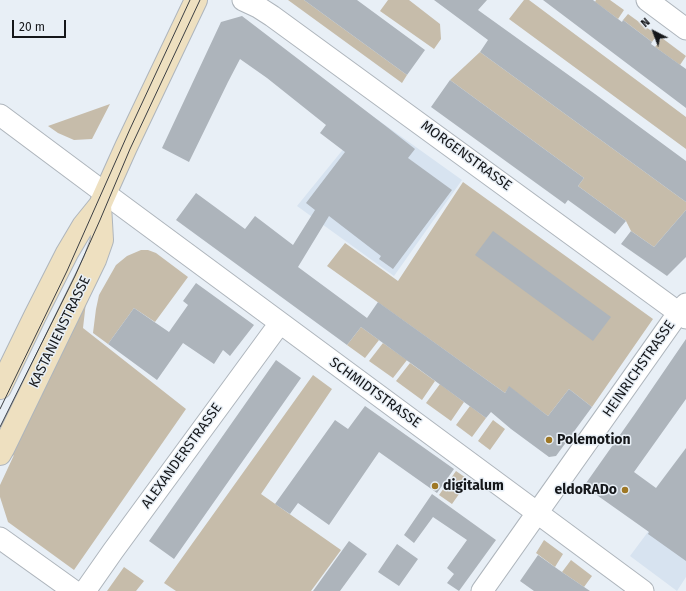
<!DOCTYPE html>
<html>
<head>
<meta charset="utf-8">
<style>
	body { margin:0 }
	#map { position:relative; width:686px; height:591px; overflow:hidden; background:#e8eff6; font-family:"Fira Sans",sans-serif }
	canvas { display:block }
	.north { position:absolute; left:634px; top:12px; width:40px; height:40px; -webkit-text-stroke:3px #e8eff6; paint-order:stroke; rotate:318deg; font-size:11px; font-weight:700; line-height:16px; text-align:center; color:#15171a }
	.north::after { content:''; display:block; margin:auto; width:14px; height:18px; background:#15171a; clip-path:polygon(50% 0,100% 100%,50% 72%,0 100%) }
	.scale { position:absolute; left:12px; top:20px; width:54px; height:18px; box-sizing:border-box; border:2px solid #15171a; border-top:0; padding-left:5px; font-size:12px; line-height:14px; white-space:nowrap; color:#15171a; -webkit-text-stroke:3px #e8eff6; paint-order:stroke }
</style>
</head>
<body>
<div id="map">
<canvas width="686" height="591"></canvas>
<div class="north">N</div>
<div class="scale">20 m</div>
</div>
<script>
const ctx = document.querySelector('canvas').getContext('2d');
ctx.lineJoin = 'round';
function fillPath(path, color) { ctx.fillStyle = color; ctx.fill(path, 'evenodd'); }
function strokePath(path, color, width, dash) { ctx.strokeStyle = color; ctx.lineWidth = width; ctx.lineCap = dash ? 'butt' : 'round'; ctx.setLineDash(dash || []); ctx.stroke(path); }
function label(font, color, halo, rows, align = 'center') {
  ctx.font = font + ' "Fira Sans",sans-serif'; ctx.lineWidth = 3; ctx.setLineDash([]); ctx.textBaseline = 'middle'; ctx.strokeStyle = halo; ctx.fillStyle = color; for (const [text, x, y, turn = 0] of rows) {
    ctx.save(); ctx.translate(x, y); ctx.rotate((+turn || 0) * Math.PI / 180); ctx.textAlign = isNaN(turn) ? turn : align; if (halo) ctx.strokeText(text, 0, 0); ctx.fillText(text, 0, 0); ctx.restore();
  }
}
fillPath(new Path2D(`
	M 371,115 L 462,180 L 394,276 L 297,206 Z
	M 686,481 L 686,577 L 677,591 L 630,556 Z`), '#d7e3f0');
fillPath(new Path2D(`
	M 288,0 L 304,0 L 407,75 L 402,83 Z
	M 388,0 L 409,0 L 440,24 L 441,39 L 434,49 L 380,11 Z
	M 524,0 L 529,0 L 686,117 L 686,149 L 509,19 Z
	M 596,0 L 610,0 L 624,10 L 618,19 L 595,2 Z
	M 628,14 L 657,35 L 652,42 L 623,20 Z
	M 662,38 L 686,56 L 680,65 L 655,47 Z
	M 480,52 L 686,202 L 686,210 L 654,247 L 631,231 L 626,221 L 578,186 L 584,178 L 450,80 Z
	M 110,104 L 92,139 L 74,140 L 58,133 L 48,126 Z
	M 463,182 L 653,319 L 592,407 L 569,389 L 548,416 L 509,387 L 505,393 L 327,266 L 345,243 L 398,281 Z
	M 141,250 L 148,250 L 156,253 L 188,277 L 155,322 L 134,308 L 108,344 L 93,333 L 96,309 L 99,295 L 116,265 L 127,256 Z
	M 86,302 L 83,328 L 186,409 L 74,570 L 8,522 L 0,497 L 0,485 L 14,455 L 10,458 Z
	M 361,327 L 379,340 L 365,358 L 347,345 Z
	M 383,343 L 407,360 L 393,378 L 369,361 Z
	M 410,363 L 435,381 L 422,400 L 396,381 Z
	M 313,375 L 332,389 L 261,494 L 341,550 L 311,591 L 176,591 L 164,583 Z
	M 440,384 L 464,402 L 451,421 L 426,403 Z
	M 470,406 L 486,418 L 472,437 L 456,425 Z
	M 493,420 L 505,429 L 490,450 L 478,441 Z
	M 456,471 L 469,480 L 452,504 L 439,495 Z
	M 544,540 L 563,554 L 555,567 L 536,553 Z
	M 571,560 L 592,576 L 584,587 L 562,572 Z
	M 124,567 L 144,581 L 136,591 L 107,591 Z`), '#c6bcaa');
fillPath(new Path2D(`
	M 304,0 L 357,0 L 425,50 L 407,75 Z
	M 434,0 L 487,0 L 478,10 L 595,94 L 686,161 L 686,202 L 480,52 L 488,40 Z
	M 543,0 L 593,0 L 622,22 L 623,20 L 652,42 L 651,44 L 686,69 L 686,108 Z
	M 242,16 L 387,127 L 415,149 L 408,158 L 452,190 L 393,269 L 379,259 L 381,256 L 329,216 L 298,267 L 367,318 L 378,302 L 505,393 L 509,386 L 548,416 L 569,389 L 592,407 L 556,456 L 549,457 L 511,429 L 491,412 L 486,418 L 361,327 L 347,345 L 176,220 L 196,193 L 245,229 L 255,216 L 293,245 L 315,210 L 306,203 L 345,152 L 320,133 L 326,125 L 267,78 L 240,59 L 228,82 L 189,162 L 162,148 L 221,22 Z
	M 450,80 L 584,178 L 578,186 L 626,221 L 615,234 L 568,200 L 565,204 L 431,107 Z
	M 686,210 L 686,257 L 667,276 L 621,244 L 631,231 L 654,247 Z
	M 493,231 L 611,317 L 593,341 L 475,255 Z
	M 196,283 L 254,325 L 230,356 L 223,350 L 214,364 L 183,343 L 157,380 L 108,344 L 134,308 L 169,332 L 188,305 L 183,301 Z
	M 686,339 L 686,399 L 634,472 L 656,488 L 686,448 L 686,561 L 648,534 L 649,532 L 584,486 L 634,415 Z
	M 276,360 L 301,378 L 174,559 L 149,541 Z
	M 365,406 L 454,469 L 437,493 L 379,452 L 329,525 L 298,503 L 290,514 L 275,504 L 335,420 L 348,429 Z
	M 432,494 L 496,540 L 459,591 L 447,583 L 454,574 L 447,568 L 467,540 L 433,517 L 414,543 L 404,535 Z
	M 349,541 L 367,554 L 340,591 L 313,591 Z
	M 397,544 L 418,559 L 399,586 L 378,572 Z
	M 538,555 L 559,570 L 590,591 L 534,591 L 520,581 Z`), '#adb4bb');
const street = new Path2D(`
	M 243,0 L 258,7 L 272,16 L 686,318
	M 647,0 L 686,29
	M 0,115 L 106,194 L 643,591
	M 0,538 L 74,591
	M 85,591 L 113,551 L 280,323
	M 482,591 L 679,312 L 686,304`);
const secondary = new Path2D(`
	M 0,388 L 35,316 L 67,253 L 83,226 L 100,205 L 126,147 L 196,0
	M 0,454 L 4,447 L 95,260 L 102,240 L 100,205`);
strokePath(street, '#aeb5bc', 23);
strokePath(secondary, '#aeb5bc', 24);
strokePath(street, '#fff', 21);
strokePath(secondary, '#eee0c0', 22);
strokePath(new Path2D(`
	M 0,409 L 67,271 L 130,129 L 190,0
	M 0,427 L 75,276 L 100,220 L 130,149 L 200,0`), '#3c3f43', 1);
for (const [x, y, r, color] of [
	[549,440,4,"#9f7825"],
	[435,486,4,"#9f7825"],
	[625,490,4,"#9f7825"]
]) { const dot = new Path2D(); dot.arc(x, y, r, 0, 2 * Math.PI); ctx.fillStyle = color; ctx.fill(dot); strokePath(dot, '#e8eff6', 1.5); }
label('14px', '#15171a', '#e8eff6', [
	["MORGENSTRASSE",466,156,36],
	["KASTANIENSTRASSE",60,332,-64],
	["HEINRICHSTRASSE",639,369,-55],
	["SCHMIDTSTRASSE",375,393,36],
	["ALEXANDERSTRASSE",182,456,-54]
]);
label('bold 14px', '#15171a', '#e8eff6', [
	["Polemotion",557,440],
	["digitalum",443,486],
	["eldoRADo",617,490,"right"]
], 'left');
</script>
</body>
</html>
